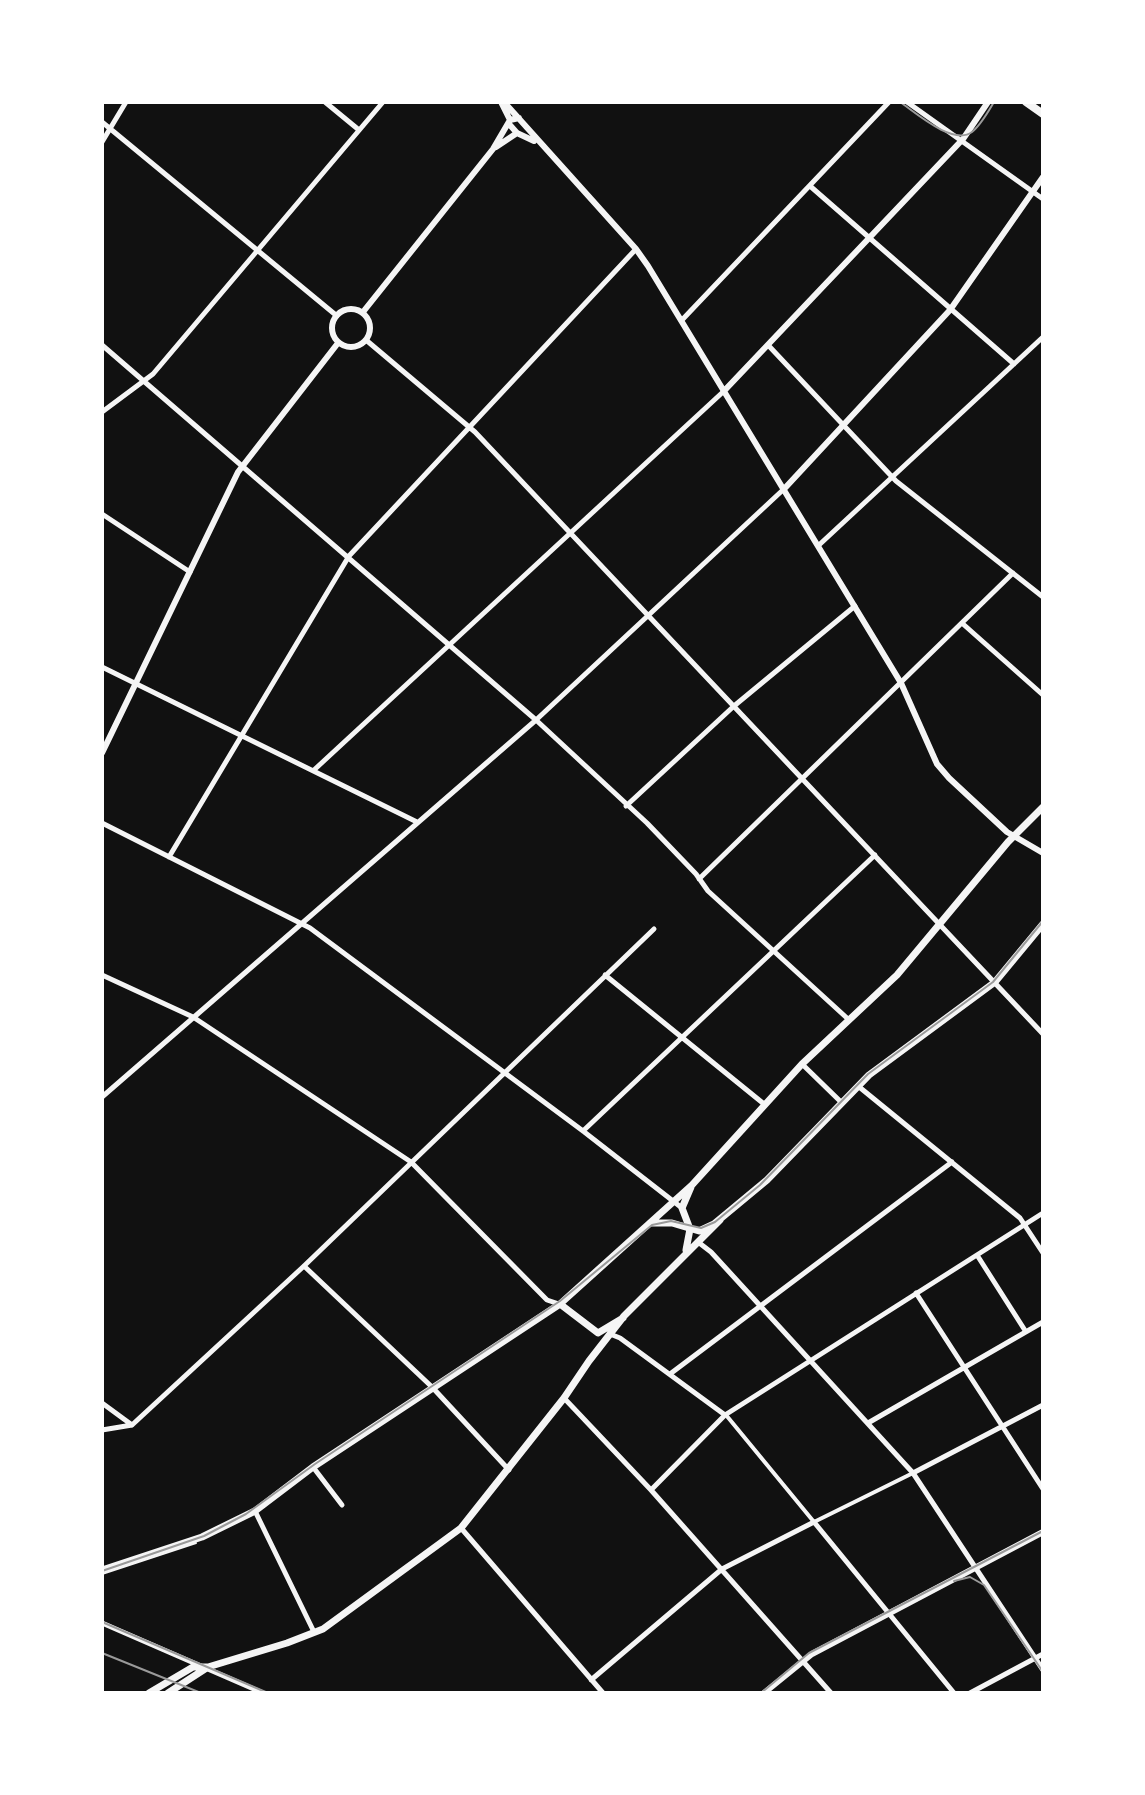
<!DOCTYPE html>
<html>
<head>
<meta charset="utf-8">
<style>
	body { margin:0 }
	#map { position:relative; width:1145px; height:1795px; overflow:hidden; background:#111; font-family:Mulish,sans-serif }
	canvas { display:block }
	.frame { position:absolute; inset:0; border:104px solid #fff; pointer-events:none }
</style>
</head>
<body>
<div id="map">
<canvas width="1145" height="1795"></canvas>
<div class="frame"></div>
</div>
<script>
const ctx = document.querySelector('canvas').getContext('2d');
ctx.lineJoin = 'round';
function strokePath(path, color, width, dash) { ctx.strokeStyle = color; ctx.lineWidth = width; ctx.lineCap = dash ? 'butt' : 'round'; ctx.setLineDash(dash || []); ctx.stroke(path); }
strokePath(new Path2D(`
	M 102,1574 L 196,1543`), '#f5f5f5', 2);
strokePath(new Path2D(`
	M 726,1415 L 814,1522 L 913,1473`), '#f5f5f5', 4);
strokePath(new Path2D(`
	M 325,102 L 359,130
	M 907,102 L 1043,199
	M 102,122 L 337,316
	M 102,142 L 126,102
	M 810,186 L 1014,364
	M 682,320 L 889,102
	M 366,340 L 475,432 L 1043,1034
	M 102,345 L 536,720 L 647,823 L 696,874 L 708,891 L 848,1019
	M 768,345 L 896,481 L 1043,597
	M 102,412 L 153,374 L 383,102
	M 102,514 L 190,572
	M 819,545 L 1043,337
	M 963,624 L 1043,695
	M 102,667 L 417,822
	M 314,770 L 724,391
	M 626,806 L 734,706 L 855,606
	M 102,823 L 310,928 L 583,1131 L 682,1208
	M 169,857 L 349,556 L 636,249
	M 699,879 L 1013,573
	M 102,975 L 193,1017 L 411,1162 L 547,1300 L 559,1304
	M 605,975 L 764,1104
	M 802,1064 L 841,1102
	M 858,1086 L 1020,1218 L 1043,1253
	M 102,1097 L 536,720 L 785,488
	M 583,1131 L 875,855
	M 698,1242 L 711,1252 L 913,1473 L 1043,1670
	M 977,1255 L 1026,1332
	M 304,1266 L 432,1387 L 509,1470
	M 916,1293 L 1043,1489
	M 610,1334 L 620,1338 L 725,1415
	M 670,1374 L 952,1162
	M 564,1398 L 651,1490 L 831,1693
	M 102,1403 L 132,1425
	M 868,1423 L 1043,1322
	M 132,1425 L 304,1266 L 654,929
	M 102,1430 L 132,1425
	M 313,1467 L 342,1505
	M 913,1473 L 1043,1405
	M 651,1490 L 725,1415 L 1043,1213
	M 255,1511 L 314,1632
	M 461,1528 L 603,1693
	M 102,1623 L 263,1693
	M 591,1680 L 722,1569 L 814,1522 L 954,1693
	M 970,1693 L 1043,1654`), '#f5f5f5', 5);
strokePath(new Path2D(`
	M 501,102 L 510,120
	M 504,102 L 636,249 L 648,266 L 901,683 L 937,764 L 949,778 L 1007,832 L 1043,853
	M 509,124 L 517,133 L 534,141
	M 496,147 L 517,133
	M332 328a19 19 0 1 1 38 0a19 19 0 1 1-38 0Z
	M 363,312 L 493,149 L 510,120 L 519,118
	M 724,391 L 963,139 L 988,102
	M 785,488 L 950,310 L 1043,177
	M 102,753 L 238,472 L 338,343
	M 764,1693 L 812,1654 L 1043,1532`), '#f5f5f5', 6);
strokePath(new Path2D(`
	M 650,1223 L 672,1223 L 699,1231 L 714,1224 L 767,1180 L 869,1075 L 995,982 L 1043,924
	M 686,1250 L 690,1229 L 682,1208 L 691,1187
	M 560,1304 L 598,1333 L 623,1318
	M 102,1570 L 202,1537 L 255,1511 L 313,1467 L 560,1304 L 692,1185 L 802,1064 L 897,975 L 1008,842 L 1043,807
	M 149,1693 L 193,1667 L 208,1667
	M 168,1693 L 208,1667 L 287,1643 L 323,1629 L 461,1528 L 564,1398 L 589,1361 L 624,1316 L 720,1220`), '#f5f5f5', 7);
strokePath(new Path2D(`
	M 1026,102 L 1043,114`), '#f5f5f5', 8);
strokePath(new Path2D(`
	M 900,102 C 916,113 953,146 972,132 C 981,125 988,112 994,102
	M 102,1571 L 204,1536 L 246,1514 L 315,1464 L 560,1301 L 652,1225 L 671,1221 L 701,1228 L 715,1222 L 760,1185 L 868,1074 L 993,982 L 1043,921
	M 954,1581 L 970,1577 L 984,1585 L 1043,1672
	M 102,1622 L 268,1693
	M 761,1693 L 809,1653 L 1043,1531`), '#9a9a9a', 2);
strokePath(new Path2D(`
	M 102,1653 L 201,1693`), '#9a9a9a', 2);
</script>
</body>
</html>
